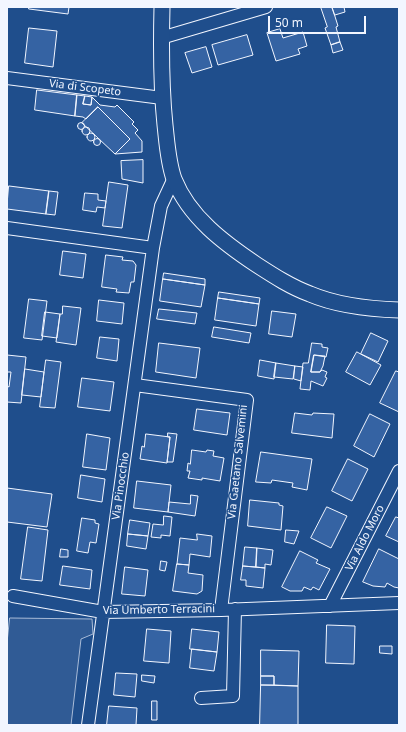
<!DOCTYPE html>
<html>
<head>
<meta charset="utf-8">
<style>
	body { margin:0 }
	#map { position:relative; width:406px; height:732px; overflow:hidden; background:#1f4e8c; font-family:"Noto Sans",sans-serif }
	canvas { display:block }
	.frame { position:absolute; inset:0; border:8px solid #f2f6ff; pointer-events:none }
	.scale { position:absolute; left:268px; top:16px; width:98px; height:18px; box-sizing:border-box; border:2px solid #f2f6ff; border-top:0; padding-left:5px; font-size:12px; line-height:14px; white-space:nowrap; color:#f2f6ff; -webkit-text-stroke:3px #1f4e8c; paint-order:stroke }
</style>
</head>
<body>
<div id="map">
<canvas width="406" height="732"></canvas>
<div class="frame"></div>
<div class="scale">50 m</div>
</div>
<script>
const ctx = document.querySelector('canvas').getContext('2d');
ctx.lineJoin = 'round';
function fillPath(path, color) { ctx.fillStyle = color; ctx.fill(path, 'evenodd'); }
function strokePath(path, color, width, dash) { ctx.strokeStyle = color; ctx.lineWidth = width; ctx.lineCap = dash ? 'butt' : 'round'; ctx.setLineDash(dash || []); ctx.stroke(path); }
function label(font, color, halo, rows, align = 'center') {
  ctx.font = font + ' "Noto Sans",sans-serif'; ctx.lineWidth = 3; ctx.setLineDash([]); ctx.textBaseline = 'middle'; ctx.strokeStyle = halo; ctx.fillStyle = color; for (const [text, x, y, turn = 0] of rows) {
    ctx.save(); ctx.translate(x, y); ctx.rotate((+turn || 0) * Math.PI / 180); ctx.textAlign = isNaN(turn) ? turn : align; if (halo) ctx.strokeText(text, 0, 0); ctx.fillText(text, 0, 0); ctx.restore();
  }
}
const built = new Path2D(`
	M 10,618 L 92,619 L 93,634 L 81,639 L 71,725 L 7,725 L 7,643 Z`);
fillPath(built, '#305b95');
strokePath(built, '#a8bbd7', 1);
const building = new Path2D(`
	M 29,7 L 69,7 L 68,14 L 29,9 Z
	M 321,7 L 332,7 L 338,26 L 336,27 L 340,42 L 331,45 L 325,28 L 327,27 Z
	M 332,7 L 344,7 L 345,12 L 335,15 Z
	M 29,28 L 57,31 L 53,67 L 25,63 Z
	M 280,29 L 283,38 L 303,32 L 307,46 L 298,49 L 300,54 L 276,61 L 267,33 Z
	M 247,35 L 253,55 L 218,65 L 212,45 Z
	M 340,42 L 343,50 L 333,53 L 331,45 Z
	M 206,47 L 212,67 L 192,73 L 185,53 Z
	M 37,90 L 77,95 L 75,116 L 35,110 Z
	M 77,95 L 85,96 L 83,104 L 91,105 L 92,97 L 100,105 L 115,107 L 117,105 L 134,122 L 132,124 L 138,130 L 135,133 L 142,141 L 142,152 L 115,154 L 130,139 L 98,107 L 86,119 L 83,117 L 75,116 Z
	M 85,96 L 92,97 L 91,105 L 83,104 Z
	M 98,107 L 130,139 L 115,154 L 82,123 Z
	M77.5 126a3.5 3.5 0 1 1 7 0a3.5 3.5 0 1 1-7 0Z
	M82 131a4 4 0 1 1 8 0a4 4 0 1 1-8 0Z
	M87 137a4 4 0 1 1 8 0a4 4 0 1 1-8 0Z
	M93.5 142a3.5 3.5 0 1 1 7 0a3.5 3.5 0 1 1-7 0Z
	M 143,160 L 143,183 L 122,179 L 121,161 Z
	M 109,182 L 128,185 L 122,228 L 103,226 Z
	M 9,186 L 49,191 L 46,214 L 7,209 Z
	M 49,191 L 58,192 L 55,215 L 46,214 Z
	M 85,193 L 98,194 L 98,200 L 106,201 L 105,208 L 97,207 L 96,212 L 83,210 Z
	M 63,251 L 86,254 L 83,278 L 60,275 Z
	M 106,255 L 123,257 L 122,260 L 133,261 L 136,265 L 134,282 L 131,282 L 129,293 L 116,292 L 117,289 L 102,287 Z
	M 164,273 L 205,279 L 205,285 L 163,279 Z
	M 163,279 L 205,285 L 201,307 L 160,301 Z
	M 219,292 L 260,298 L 259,304 L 218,298 Z
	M 218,298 L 259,304 L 256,326 L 215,320 Z
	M 29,299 L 47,301 L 42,340 L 24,338 Z
	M 99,300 L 124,303 L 122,324 L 97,321 Z
	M 63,306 L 81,308 L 76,345 L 56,342 L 60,314 L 62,314 Z
	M 159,309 L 197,313 L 195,324 L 157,319 Z
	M 272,311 L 296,314 L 292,337 L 269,334 Z
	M 45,312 L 60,314 L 57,338 L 42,336 Z
	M 214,327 L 251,333 L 249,343 L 212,337 Z
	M 371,333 L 388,341 L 378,362 L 361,354 Z
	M 100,337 L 119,339 L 117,361 L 97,358 Z
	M 159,343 L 200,348 L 196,378 L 156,372 Z
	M 312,343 L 322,344 L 322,347 L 328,348 L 326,357 L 314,355 L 311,372 L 320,372 L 322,370 L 327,372 L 325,377 L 327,378 L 323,386 L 311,381 L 310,390 L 300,389 L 303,363 L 308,363 Z
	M 357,352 L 381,365 L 370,385 L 346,372 Z
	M 7,355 L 26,357 L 21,403 L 7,402 L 7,386 L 9,387 L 11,372 L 7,372 Z
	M 314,355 L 325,356 L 323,366 L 320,372 L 311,372 Z
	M 46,360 L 61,362 L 55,408 L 40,407 Z
	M 260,360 L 276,363 L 274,379 L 258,376 Z
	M 276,363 L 295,366 L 293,379 L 274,377 Z
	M 295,366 L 303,367 L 301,381 L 294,379 Z
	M 25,369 L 44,372 L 41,397 L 22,395 Z
	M 396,371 L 399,372 L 399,412 L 380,403 Z
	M 82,378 L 114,382 L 110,411 L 78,407 Z
	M 197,409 L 230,413 L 227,435 L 194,430 Z
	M 295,413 L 312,415 L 313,413 L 334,414 L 332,438 L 292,433 Z
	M 370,414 L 390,424 L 374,457 L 354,446 Z
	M 168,433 L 177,434 L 173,462 L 167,462 L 170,437 L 168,437 Z
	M 87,434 L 110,438 L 106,470 L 83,467 Z
	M 146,434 L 170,437 L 167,463 L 140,459 L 142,446 L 144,447 Z
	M 192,450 L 206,452 L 207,450 L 214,451 L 213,456 L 224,458 L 220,481 L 202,478 L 202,480 L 188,478 L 190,471 L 187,471 L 188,463 L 190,464 Z
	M 261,452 L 312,459 L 307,490 L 292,487 L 293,483 L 272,480 L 271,483 L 256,482 Z
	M 348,459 L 368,469 L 352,501 L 332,491 Z
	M 81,475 L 105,479 L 102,502 L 78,498 Z
	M 137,481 L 171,485 L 168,512 L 134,508 Z
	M 7,488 L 52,494 L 47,527 L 7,522 Z
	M 191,495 L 198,496 L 195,516 L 168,512 L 169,502 L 190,504 Z
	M 250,500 L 279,503 L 279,505 L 283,506 L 281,530 L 248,526 Z
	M 327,507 L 347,516 L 331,548 L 311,538 Z
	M 164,516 L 172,517 L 170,536 L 161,535 L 161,538 L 151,537 L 153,524 L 163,525 Z
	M 396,517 L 399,518 L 399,542 L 386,536 Z
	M 82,518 L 95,520 L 95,523 L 99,524 L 96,543 L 90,542 L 88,553 L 77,551 Z
	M 130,520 L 150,523 L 148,536 L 128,534 Z
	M 28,527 L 48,530 L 42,581 L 21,579 Z
	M 286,530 L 299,531 L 294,544 L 285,542 Z
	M 128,534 L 148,536 L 146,549 L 127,546 Z
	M 197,534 L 212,536 L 210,557 L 190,554 L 189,565 L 177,564 L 180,538 L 197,540 Z
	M 245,547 L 257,548 L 256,567 L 243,566 Z
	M 257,548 L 273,550 L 271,565 L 265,564 L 265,568 L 256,567 Z
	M 61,549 L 68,550 L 68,557 L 60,557 Z
	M 379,549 L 399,559 L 399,588 L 394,587 L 387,583 L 385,587 L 373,586 L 363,582 Z
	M 300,551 L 318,560 L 316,563 L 330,569 L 319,590 L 313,587 L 311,590 L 304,587 L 302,591 L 290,591 L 282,587 Z
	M 161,561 L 167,562 L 165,571 L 160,570 Z
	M 177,564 L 189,565 L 188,573 L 203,575 L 202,591 L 197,594 L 173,591 Z
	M 63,566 L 92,570 L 90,589 L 60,585 Z
	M 243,566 L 265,568 L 263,588 L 246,586 L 246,580 L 241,580 Z
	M 125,567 L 148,570 L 145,596 L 122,594 Z
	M 327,625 L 355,626 L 354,664 L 326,663 Z
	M 147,629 L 171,631 L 169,663 L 144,661 Z
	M 192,629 L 219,632 L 217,652 L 190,649 Z
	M 380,646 L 392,646 L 392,654 L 380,653 Z
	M 192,649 L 217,652 L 214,671 L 190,668 Z
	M 261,650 L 299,651 L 298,686 L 274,685 L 274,676 L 261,676 Z
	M 116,673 L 137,674 L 135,697 L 114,695 Z
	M 142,675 L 155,676 L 154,683 L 142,681 Z
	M 261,676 L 274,676 L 274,685 L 261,685 Z
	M 261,685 L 298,686 L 298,725 L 260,725 Z
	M 152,701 L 157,701 L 157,720 L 152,720 Z
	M 109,706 L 137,708 L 136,725 L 107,725 Z`);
fillPath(building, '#3563a3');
strokePath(building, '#f2f6ff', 1);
const minor = new Path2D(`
	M 161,38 L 266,7
	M 7,78 L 162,98
	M 7,228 L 153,248
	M 135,385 L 247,400 L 221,610
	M 13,596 L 103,612 L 221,610 L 399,603
	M 330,606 L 399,471
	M 201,698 L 233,696 L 235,609
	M 88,725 L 153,248 L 161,206 L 174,178`);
const tertiary = new Path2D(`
	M 162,7 C 161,46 161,86 165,125 C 167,143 168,162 174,179 C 189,217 224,243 257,265 C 274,276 291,287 310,294 C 338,306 369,309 399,310`);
strokePath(minor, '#f2f6ff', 14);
strokePath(tertiary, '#f2f6ff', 17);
strokePath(minor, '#1f4e8c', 12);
strokePath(tertiary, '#1f4e8c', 15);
label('11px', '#f2f6ff', '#1f4e8c', [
	["Via di Scopeto",85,88,7],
	["Via Gaetano Salvemini",238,462,-84],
	["Via Pinocchio",121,486,-82],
	["Via Aldo Moro",365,538,-63],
	["Via Umberto Terracini",159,610,-1]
]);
</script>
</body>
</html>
